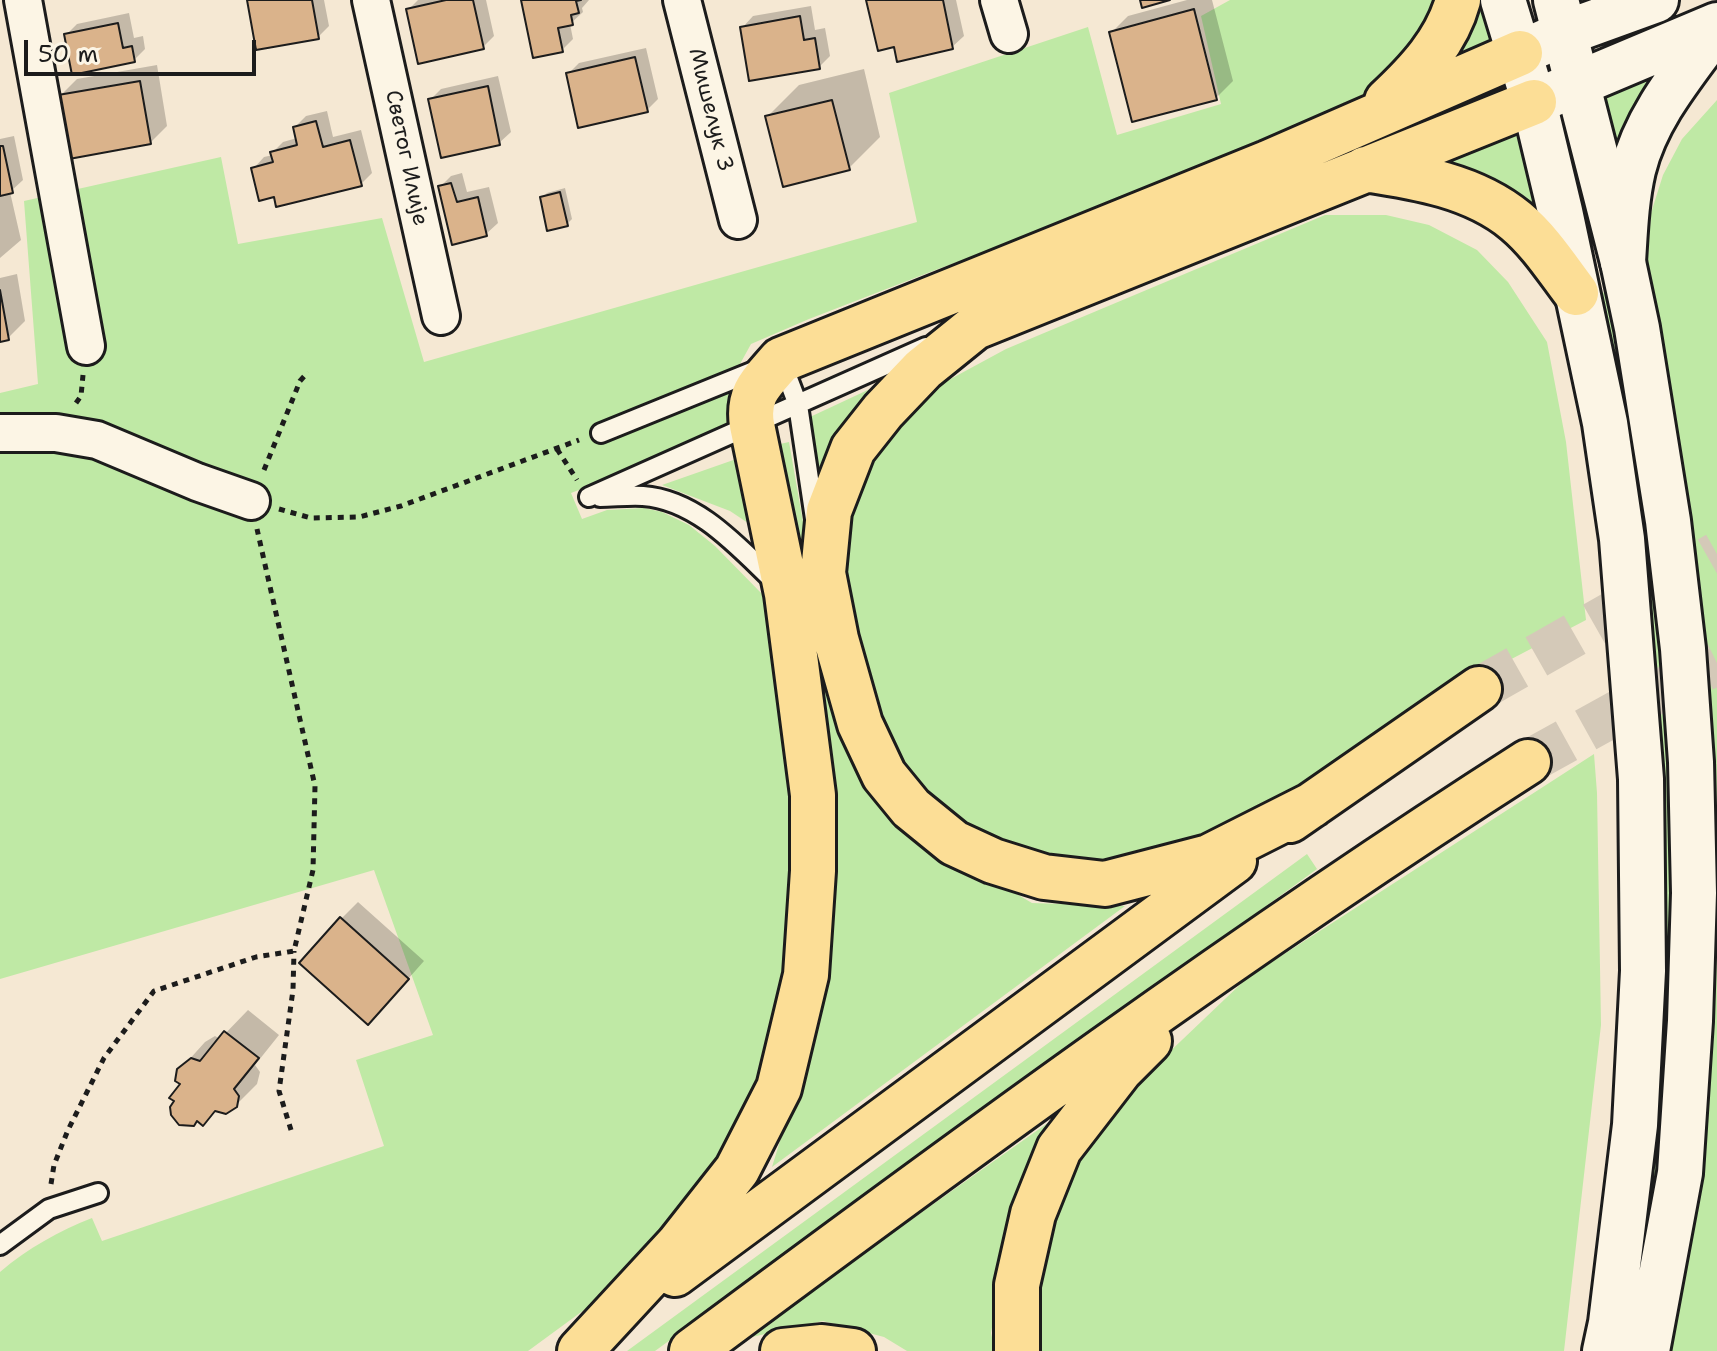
<!DOCTYPE html>
<html>
<head>
<meta charset="utf-8">
<style>
	body { margin:0 }
	#map { position:relative; width:1717px; height:1351px; overflow:hidden; background:#f5e8d3; font-family:"Shantell Sans",sans-serif }
	canvas { display:block }
	.scale { position:absolute; left:24px; top:40px; width:232px; height:36px; box-sizing:border-box; border:4px solid #1c1c1c; border-top:0; padding-left:10px; font-size:24px; line-height:28px; white-space:nowrap; color:#1c1c1c; -webkit-text-stroke:6px #fcf5e5; paint-order:stroke }
</style>
</head>
<body>
<div id="map">
<canvas width="1717" height="1351"></canvas>
<div class="scale">50 m</div>
</div>
<script>
const ctx = document.querySelector('canvas').getContext('2d');
ctx.lineJoin = 'round';
function fillPath(path, color) { ctx.fillStyle = color; ctx.fill(path, 'evenodd'); }
function strokePath(path, color, width, dash) { ctx.strokeStyle = color; ctx.lineWidth = width; ctx.lineCap = dash ? 'butt' : 'round'; ctx.setLineDash(dash || []); ctx.stroke(path); }
function label(font, color, halo, rows, align = 'center') {
  ctx.font = font + ' "Shantell Sans",sans-serif'; ctx.lineWidth = 7; ctx.setLineDash([]); ctx.textBaseline = 'middle'; ctx.strokeStyle = halo; ctx.fillStyle = color; for (const [text, x, y, turn = 0] of rows) {
    ctx.save(); ctx.translate(x, y); ctx.rotate((+turn || 0) * Math.PI / 180); ctx.textAlign = isNaN(turn) ? turn : align; if (halo) ctx.strokeText(text, 0, 0); ctx.fillText(text, 0, 0); ctx.restore();
  }
}
fillPath(new Path2D(`
	M 1230,0 L 1434,0 L 1431,13 L 1409,58 L 1333,127 L 938,269 L 809,319 L 751,344 L 734,375 L 732,430 L 571,493 L 582,519 L 607,510 L 644,508 L 662,512 L 689,525 L 715,546 L 765,597 L 798,801 L 788,971 L 758,1086 L 718,1164 L 614,1288 L 528,1351 L 0,1351 L 0,1272 C 28,1248 59,1231 92,1218 L 102,1241 L 384,1146 L 356,1060 L 433,1035 L 374,870 L 0,979 L 0,393 L 38,384 L 24,201 L 221,157 L 238,244 L 382,218 L 424,362 L 917,222 L 889,93 L 1088,27 L 1117,135 L 1221,104 L 1201,16 Z
	M 1473,0 L 1482,0 L 1501,41 L 1443,63 Z
	M 1667,70 L 1621,165 L 1605,96 Z
	M 1717,100 L 1717,1351 L 1667,1351 L 1687,516 L 1647,270 L 1651,213 L 1663,175 L 1682,139 Z
	M 1518,132 L 1548,230 L 1497,182 L 1428,162 Z
	M 1325,215 L 1386,215 L 1429,225 L 1477,250 L 1508,282 L 1547,342 L 1566,442 L 1586,620 L 1458,687 L 1305,790 L 1199,847 L 1099,870 L 995,846 L 920,796 L 874,721 L 837,574 L 843,513 L 864,459 L 898,418 L 945,382 L 1006,349 Z
	M 1610,291 L 1650,535 L 1675,813 L 1671,1058 L 1642,1302 L 1623,1351 L 1660,1057 L 1597,294 Z
	M 902,374 L 819,489 L 810,417 Z
	M 789,442 L 838,722 L 964,863 L 1032,903 L 1125,906 L 772,1167 L 827,988 L 835,858 L 821,732 L 771,446 Z
	M 742,457 L 757,529 L 730,511 L 662,485 Z
	M 1594,754 L 1597,793 L 1601,1025 L 1564,1351 L 1035,1351 L 1033,1331 L 1046,1227 L 1077,1162 L 1139,1081 L 1247,978 Z
	M 1307,854 L 1317,869 L 655,1351 L 627,1351 Z
	M 1066,1110 L 1006,1248 L 991,1333 L 995,1351 L 907,1351 L 884,1337 L 823,1321 L 743,1339 Z`), '#bfe9a5');
fillPath(new Path2D(`
	M 249,0 L 324,0 L 329,26 L 318,37 Z
	M 418,0 L 486,0 L 494,36 L 483,47 L 408,10 Z
	M 523,0 L 589,0 L 582,8 L 583,12 L 570,24 L 573,39 L 562,50 Z
	M 869,0 L 956,0 L 964,36 L 952,47 Z
	M 1187,0 L 1212,0 L 1233,81 L 1216,98 L 1111,33 L 1128,16 Z
	M 811,6 L 815,30 L 825,28 L 830,56 L 819,67 L 742,28 L 753,16 Z
	M 129,13 L 134,38 L 143,36 L 145,49 L 134,60 L 66,35 L 77,24 Z
	M 646,48 L 658,99 L 647,110 L 568,74 L 579,63 Z
	M 157,65 L 167,126 L 150,143 L 60,96 L 77,79 Z
	M 864,69 L 880,137 L 849,168 L 767,117 L 799,85 Z
	M 498,76 L 511,132 L 499,143 L 430,100 L 441,89 Z
	M 327,111 L 333,137 L 361,130 L 372,173 L 361,184 L 276,195 L 253,169 L 264,157 L 273,155 L 272,153 L 283,142 L 297,138 L 295,127 L 306,116 Z
	M 14,136 L 23,180 L 10,192 L 21,240 L 0,258 L 0,139 Z
	M 462,173 L 467,192 L 489,187 L 498,223 L 486,234 L 440,187 L 451,176 Z
	M 565,188 L 572,219 L 567,224 L 542,198 L 547,193 Z
	M 17,274 L 25,321 L 8,338 L 0,340 L 0,278 Z
	M 358,902 L 424,961 L 384,1006 L 341,919 Z
	M 248,1010 L 279,1035 L 255,1065 L 260,1072 L 257,1084 L 234,1107 L 216,1110 L 203,1123 L 178,1072 L 205,1042 L 215,1036 L 220,1039 Z`), '#0003');
const building = new Path2D(`
	M 247,0 L 312,0 L 319,39 L 256,50 Z
	M 446,0 L 473,0 L 484,49 L 418,64 L 406,9 Z
	M 521,0 L 581,0 L 576,1 L 579,13 L 571,15 L 573,25 L 558,28 L 563,52 L 533,58 Z
	M 866,0 L 943,0 L 953,49 L 897,62 L 894,47 L 878,51 Z
	M 1140,0 L 1170,0 L 1142,8 Z
	M 1194,9 L 1217,100 L 1132,122 L 1109,32 Z
	M 800,16 L 804,40 L 815,38 L 820,69 L 749,81 L 740,27 Z
	M 118,23 L 123,48 L 132,46 L 135,62 L 72,75 L 64,34 Z
	M 635,57 L 648,112 L 578,128 L 566,73 Z
	M 140,81 L 151,144 L 69,159 L 58,95 Z
	M 488,86 L 500,145 L 441,158 L 428,99 Z
	M 832,100 L 850,170 L 783,187 L 765,116 Z
	M 316,121 L 323,147 L 350,140 L 362,186 L 276,207 L 274,197 L 259,201 L 251,168 L 273,162 L 270,152 L 297,145 L 293,127 Z
	M 0,146 L 3,146 L 13,193 L 0,196 Z
	M 451,183 L 457,202 L 478,197 L 487,236 L 452,245 L 438,186 Z
	M 560,192 L 568,226 L 547,231 L 540,197 Z
	M 0,290 L 9,340 L 0,342 Z
	M 340,917 L 409,979 L 368,1025 L 299,963 Z
	M 224,1031 L 259,1058 L 234,1089 L 239,1096 L 237,1107 L 226,1114 L 215,1111 L 203,1126 L 197,1121 L 194,1126 L 179,1125 L 171,1115 L 170,1107 L 174,1101 L 169,1098 L 180,1084 L 175,1081 L 177,1069 L 191,1058 L 200,1061 Z`);
fillPath(building, '#dab38b');
strokePath(building, '#1c1c1c', 2);
strokePath(new Path2D(`
	M 1479,689 L 1717,554
	M 1528,762 L 1629,706 L 1717,663`), '#d4c9b8', 44, [44, 22]);
const service = new Path2D(`
	M 601,433 L 781,360 L 798,405 L 815,519
	M 589,497 L 926,347
	M 600,497 C 614,497 629,495 643,496 C 698,500 739,548 776,583
	M 0,1245 L 49,1209 L 98,1193`);
const minor = new Path2D(`
	M 23,0 L 86,346
	M 371,0 L 441,316
	M 682,0 L 738,220
	M 999,0 L 1009,34
	M 0,433 L 56,433 L 97,440 L 197,482 L 251,501`);
const tertiary = new Path2D(`
	M 1503,0 L 1534,102 L 1560,211 L 1605,423 L 1622,539 L 1641,779 L 1643,971 L 1635,1125 L 1611,1323 L 1605,1351
	M 1556,0 L 1623,262 L 1637,328 L 1668,521 L 1683,649 L 1691,762 L 1694,893 L 1690,1021 L 1680,1173 L 1647,1351`);
const secondary = new Path2D(`
	M 1520,53 L 1565,33 L 1656,0
	M 1534,102 L 1717,25
	M 1623,262 C 1625,231 1626,200 1633,170 C 1646,116 1685,71 1717,27`);
const trunk = new Path2D(`
	M 1387,101 C 1418,72 1447,41 1458,0
	M 1365,169 C 1417,177 1474,186 1516,221 C 1540,241 1557,268 1576,293
	M 1312,805 L 1209,857 L 1105,884 L 1044,877 L 993,861 L 954,843 L 911,808 L 884,775 L 860,724 L 836,639 L 823,573 L 829,511 L 853,449 L 883,411 L 923,369 L 975,327 L 1534,102
	M 1290,820 L 1479,689
	M 675,1274 L 1234,861
	M 580,1351 L 678,1245 L 737,1170 L 779,1088 L 806,975 L 813,871 L 813,795 L 787,594 L 752,425 C 747,393 762,382 781,360 L 1268,163 L 1520,53
	M 692,1351 C 965,1148 1240,946 1528,762
	M 783,1351 L 822,1347 L 853,1351
	M 1017,1351 L 1017,1285 L 1033,1214 L 1059,1149 L 1120,1070 L 1149,1041`);
strokePath(service, '#1c1c1c', 24);
strokePath(minor, '#1c1c1c', 42);
strokePath(tertiary, '#1c1c1c', 50);
strokePath(secondary, '#1c1c1c', 50);
strokePath(trunk, '#1c1c1c', 50);
strokePath(new Path2D(`
	M 76,403 L 81,396 L 83,375
	M 557,449 L 577,480
	M 264,470 L 300,381 L 308,372
	M 279,509 L 311,518 L 359,517 L 401,506 L 579,440
	M 291,1130 L 279,1091 L 293,990 L 294,951
	M 51,1184 L 54,1165 L 68,1130 L 104,1058 L 154,991 L 256,957 L 294,951 L 313,870 L 315,786 L 257,529`), '#1c1c1c', 5, [6, 6]);
strokePath(service, '#fcf5e5', 18);
strokePath(minor, '#fcf5e5', 36);
strokePath(tertiary, '#fcf5e5', 44);
strokePath(secondary, '#fcf5e5', 44);
strokePath(trunk, '#fcde96', 44);
label('22px', '#1c1c1c', '#fcf5e5', [
	["Мишелук 3",710,110,76],
	["Светог Илије",406,158,78]
]);
</script>
</body>
</html>
